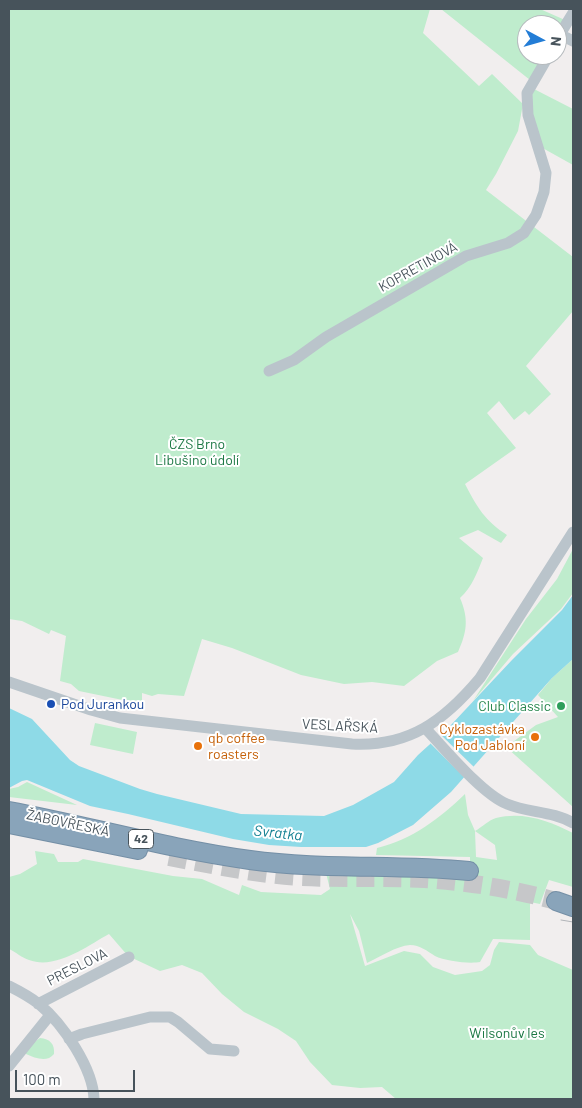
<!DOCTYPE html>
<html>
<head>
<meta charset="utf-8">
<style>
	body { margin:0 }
	#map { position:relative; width:582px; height:1108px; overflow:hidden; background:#f1eeee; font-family:Barlow,sans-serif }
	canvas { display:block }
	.frame { position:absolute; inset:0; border:10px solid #47535b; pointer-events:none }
	.north { position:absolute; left:517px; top:15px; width:50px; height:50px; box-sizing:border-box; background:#fff; border:1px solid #b5babd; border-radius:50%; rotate:96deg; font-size:14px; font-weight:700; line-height:20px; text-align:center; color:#47535b }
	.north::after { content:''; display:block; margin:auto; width:18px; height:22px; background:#237dd6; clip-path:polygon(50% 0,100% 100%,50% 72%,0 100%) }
	.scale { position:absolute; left:15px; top:1070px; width:120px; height:22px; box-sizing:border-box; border:2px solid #47535b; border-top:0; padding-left:6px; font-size:15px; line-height:18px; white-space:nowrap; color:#47535b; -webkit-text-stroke:4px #fff; paint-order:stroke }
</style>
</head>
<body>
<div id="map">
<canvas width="582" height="1108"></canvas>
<div class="frame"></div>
<div class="north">N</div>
<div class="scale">100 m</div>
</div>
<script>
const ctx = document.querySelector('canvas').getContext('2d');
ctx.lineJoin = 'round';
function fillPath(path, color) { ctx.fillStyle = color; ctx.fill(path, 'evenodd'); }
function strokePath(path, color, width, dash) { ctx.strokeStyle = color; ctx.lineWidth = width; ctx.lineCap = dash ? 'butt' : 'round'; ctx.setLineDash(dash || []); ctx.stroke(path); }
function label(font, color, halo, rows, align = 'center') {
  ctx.font = font + ' Barlow,sans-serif'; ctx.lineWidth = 4; ctx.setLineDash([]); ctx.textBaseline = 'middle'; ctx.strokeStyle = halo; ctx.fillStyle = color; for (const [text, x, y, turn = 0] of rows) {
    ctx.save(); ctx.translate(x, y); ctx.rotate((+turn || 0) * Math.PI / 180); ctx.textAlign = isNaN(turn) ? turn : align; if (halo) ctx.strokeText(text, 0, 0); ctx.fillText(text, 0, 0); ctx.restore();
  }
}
fillPath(new Path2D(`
	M 9,9 L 430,9 L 423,33 L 479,86 L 492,74 L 523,104 L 518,131 L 496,174 L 486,190 L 573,257 L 573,311 L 526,366 L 551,394 L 529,415 L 525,411 L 514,420 L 499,401 L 487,413 L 516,448 L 465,484 C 477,507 485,521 507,535 L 501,543 L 478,530 L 459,538 L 483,558 C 477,573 472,587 460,598 C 469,619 467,632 458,652 L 437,661 L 404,686 L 372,682 L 344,684 L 301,675 L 232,648 L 202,639 L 184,696 L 158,694 L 152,696 L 142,693 L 142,704 L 79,691 L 71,684 L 60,681 L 66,636 L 51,630 L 49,634 L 22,621 L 9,619 Z
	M 441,9 L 540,9 L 565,20 L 557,33 L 557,25 L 527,25 L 527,55 L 546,55 L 530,80 Z
	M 534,89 L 573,109 L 573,165 L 539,146 L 529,98 Z
	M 573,549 L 573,593 L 561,609 L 513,654 L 473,701 L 526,619 L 557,579 Z
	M 573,659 L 573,807 L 506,747 L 536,725 L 558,717 L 538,695 L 552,678 Z
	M 95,723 L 137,732 L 133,754 L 90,745 Z
	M 27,782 L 77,805 L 9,797 L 9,789 L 18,787 Z
	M 465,794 L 468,815 L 475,831 C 482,827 489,820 496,818 C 523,811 550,821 573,833 L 573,887 L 549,880 L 540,904 L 530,902 L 530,940 L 493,939 L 480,962 C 469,964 445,961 435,956 C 427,951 420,945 410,945 C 396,946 380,957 367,963 L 359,931 L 350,914 L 365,966 L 404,951 L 420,954 L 433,967 L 455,975 L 482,971 L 490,965 L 494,950 L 499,942 L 530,945 L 538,955 L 573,970 L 573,1099 L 396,1099 L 382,1087 L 360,1088 L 332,1085 L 310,1062 L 296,1041 L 278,1029 L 244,1012 L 222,994 L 202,973 L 182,965 L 160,971 L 128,956 L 109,934 C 87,946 56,970 29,960 C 22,958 16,952 9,949 L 9,877 L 20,874 L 37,864 L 35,851 L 54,854 L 58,862 L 78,862 L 83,859 L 173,876 L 202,879 L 239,895 L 242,885 L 261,892 L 321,895 L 330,889 L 326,873 L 470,864 L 470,857 L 376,855 L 377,848 C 412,840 440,818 465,794 ZM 475,831 L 495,845 L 497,860 L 476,857 Z
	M 40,1038 C 50,1039 55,1044 54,1054 C 47,1063 35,1058 26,1054 L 26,1052 L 33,1043 Z`), '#bfeccd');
fillPath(new Path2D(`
	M 573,595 L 573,659 L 552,678 L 451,792 L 413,825 L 378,843 L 366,847 L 301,847 L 269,845 L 233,839 L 128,814 L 90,806 L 27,780 L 22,781 L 9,788 L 9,708 L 32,719 L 70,760 L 79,766 L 140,789 L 157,794 L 241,814 L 324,816 L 353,805 L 394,782 L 418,755 L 450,726 L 512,660 L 562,610 Z`), '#8edae7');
fillPath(new Path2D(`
	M 439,733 L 476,769 L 466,779 L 431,744 L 430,741 Z`), '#f1eeee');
strokePath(new Path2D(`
	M 169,857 C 212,865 255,874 300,877 C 342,879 383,877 425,879 C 469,882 513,889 556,901`), '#c6c7c9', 18, [18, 9]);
const highway = new Path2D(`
	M 9,811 C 89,826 169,849 250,860 C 322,870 396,864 469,871
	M 9,824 L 138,850
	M 556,901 L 573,907`);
strokePath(highway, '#748fa6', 20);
strokePath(new Path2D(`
	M 559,34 L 573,41
	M 557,39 L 573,13
	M 269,371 L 294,360 L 326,337 L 466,256 L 508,243 L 524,233 L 536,215 L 544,192 L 546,173 L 528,115 L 527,93 L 549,55
	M 9,682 L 91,710 L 120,718 L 352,744 C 409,747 444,721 480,678 L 573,532
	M 425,728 C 445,749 482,794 507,804 C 528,813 553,811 573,823
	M 9,986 C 19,991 30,997 39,1004 C 63,1024 93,1068 94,1099
	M 38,1004 L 129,957
	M 69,1039 L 82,1034 L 150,1017 L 170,1017 L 178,1022 L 210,1049 L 234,1051
	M 9,1066 L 50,1015`), '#bac4cb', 11);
strokePath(highway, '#89a4ba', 18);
strokePath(new Path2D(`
	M 561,920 L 573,922`), '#b1b4b8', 1);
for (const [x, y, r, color] of [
	[51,704,5,"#1a4fb4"],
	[561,706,5,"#2e9e5b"],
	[535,737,5,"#e8710a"],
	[198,746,5,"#e8710a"]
]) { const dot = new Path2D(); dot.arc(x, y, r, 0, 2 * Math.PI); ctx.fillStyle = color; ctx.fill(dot); strokePath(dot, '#fff', 2); }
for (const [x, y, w] of [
	[141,839,25]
]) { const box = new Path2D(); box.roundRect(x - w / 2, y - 9.5, w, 19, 4); ctx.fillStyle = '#fff'; ctx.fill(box); strokePath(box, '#47535b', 1); }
label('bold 12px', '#47535b', null, [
	["42",141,839]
]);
label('14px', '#47535b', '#fff', [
	["KOPRETINOVÁ",418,267,-29],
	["VESLAŘSKÁ",340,726,3],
	["ŽABOVŘESKÁ",68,823,12],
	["PRESLOVA",77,967,-27]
]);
label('14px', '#1c7844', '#fff', [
	["ČZS Brno",197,444],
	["Libušino údolí",197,460],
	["Wilsonův les",507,1033]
]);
label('14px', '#164399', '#fff', [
	["Pod Jurankou",61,704]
], 'left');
label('14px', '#27864d', '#fff', [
	["Club Classic",551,706]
], 'right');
label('14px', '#c56008', '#fff', [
	["Cyklozastávka",525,729],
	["Pod Jabloní",525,745],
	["qb coffee",208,738,"left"],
	["roasters",208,754,"left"]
], 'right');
label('italic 15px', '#148193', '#fff', [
	["Svratka",278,833,6]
]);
</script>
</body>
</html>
